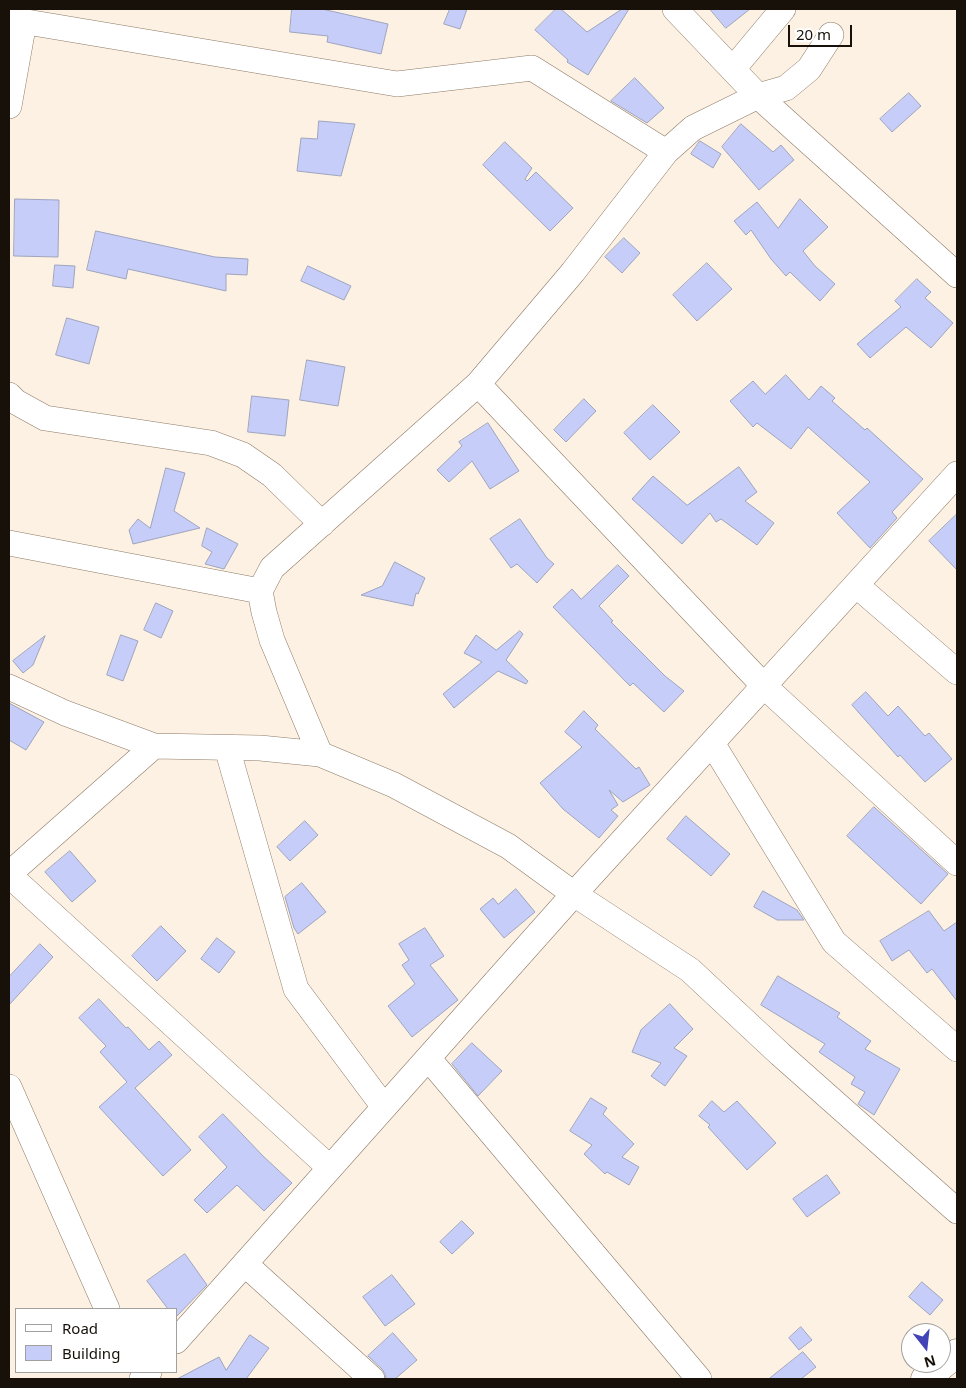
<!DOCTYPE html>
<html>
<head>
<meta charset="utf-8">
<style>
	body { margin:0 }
	#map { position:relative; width:966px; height:1388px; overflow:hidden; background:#fdf1e3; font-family:"Noto Sans",sans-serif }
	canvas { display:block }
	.frame { position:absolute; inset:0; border:10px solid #171109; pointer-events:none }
	.legend { position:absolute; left:15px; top:1308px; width:162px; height:65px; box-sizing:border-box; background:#fff; border:1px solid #a2a09d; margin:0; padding:6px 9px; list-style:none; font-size:15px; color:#171109 }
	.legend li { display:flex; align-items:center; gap:10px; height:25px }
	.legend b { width:25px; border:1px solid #a2a09d }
	.north { position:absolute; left:901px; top:1323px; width:50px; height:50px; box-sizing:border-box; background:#fff; border:1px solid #a2a09d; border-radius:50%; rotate:164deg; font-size:14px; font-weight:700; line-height:20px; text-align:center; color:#171109 }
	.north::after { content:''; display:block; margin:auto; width:18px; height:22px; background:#4343b8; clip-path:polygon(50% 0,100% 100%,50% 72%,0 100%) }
	.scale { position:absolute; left:788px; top:25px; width:64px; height:22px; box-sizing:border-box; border:2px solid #171109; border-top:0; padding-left:6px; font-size:15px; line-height:18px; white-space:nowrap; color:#171109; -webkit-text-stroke:4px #fff; paint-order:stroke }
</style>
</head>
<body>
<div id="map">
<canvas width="966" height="1388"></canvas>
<div class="frame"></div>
<ul class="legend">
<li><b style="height:6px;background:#fff"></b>Road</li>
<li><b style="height:14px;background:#c5cdf8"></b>Building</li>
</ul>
<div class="north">N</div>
<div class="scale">20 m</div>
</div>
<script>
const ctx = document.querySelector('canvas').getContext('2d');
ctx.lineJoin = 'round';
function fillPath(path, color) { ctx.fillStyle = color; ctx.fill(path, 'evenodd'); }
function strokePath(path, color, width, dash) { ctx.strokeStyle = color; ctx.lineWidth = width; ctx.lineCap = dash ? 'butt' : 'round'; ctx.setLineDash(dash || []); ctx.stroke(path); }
const building = new Path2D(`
	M 292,9 L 322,9 L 388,24 L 381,54 L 327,42 L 328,36 L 290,32 Z
	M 450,9 L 467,9 L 460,29 L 444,24 Z
	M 556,9 L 561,9 L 587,32 L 622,9 L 629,9 L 588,75 L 567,62 L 568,60 L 535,30 Z
	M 710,9 L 750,9 L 726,28 Z
	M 635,78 L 664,108 L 647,123 L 611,101 Z
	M 909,93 L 921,106 L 892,132 L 880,119 Z
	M 319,121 L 355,124 L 341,176 L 297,171 L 301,138 L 317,139 Z
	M 741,124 L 773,152 L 781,145 L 794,160 L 759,190 L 722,147 Z
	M 700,141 L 721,154 L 713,168 L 691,154 Z
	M 505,142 L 532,168 L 525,179 L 527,181 L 536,172 L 573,208 L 550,231 L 483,165 Z
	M 15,199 L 59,200 L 58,257 L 14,256 Z
	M 800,199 L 828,227 L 803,251 L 815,266 L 835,284 L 820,301 L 790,272 L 786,276 L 771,259 L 751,230 L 746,235 L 734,221 L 757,202 L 778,228 Z
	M 96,231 L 215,257 L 248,259 L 247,275 L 226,274 L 226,291 L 128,269 L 126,279 L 87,270 Z
	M 624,238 L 640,253 L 622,273 L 605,257 Z
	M 707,263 L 732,289 L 697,321 L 673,295 Z
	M 55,265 L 75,266 L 73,288 L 53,286 Z
	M 308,266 L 351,286 L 344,300 L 301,281 Z
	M 917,279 L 931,292 L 925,298 L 953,323 L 931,348 L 906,327 L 870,358 L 857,344 L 901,307 L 895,301 Z
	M 67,318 L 99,327 L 89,364 L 56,355 Z
	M 307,360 L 345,367 L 338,406 L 300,400 Z
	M 786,375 L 809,400 L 821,386 L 835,398 L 832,401 L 865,430 L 867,428 L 923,479 L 892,512 L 897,518 L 870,548 L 837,513 L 870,482 L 808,427 L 791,449 L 757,423 L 753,427 L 730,401 L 753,381 L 765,394 Z
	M 252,396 L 289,400 L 285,436 L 248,432 Z
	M 584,399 L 596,411 L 566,442 L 554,430 Z
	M 653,405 L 680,432 L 650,460 L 624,433 Z
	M 488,423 L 519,471 L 490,489 L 472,461 L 449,482 L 437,470 L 462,446 L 459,442 Z
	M 739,467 L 757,492 L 745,501 L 774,523 L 757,545 L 721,519 L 716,522 L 710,513 L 682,544 L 632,499 L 653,476 L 687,505 Z
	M 166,468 L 185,473 L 174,511 L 200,528 L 133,544 L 129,530 L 138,519 L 150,528 Z
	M 957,514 L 957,570 L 929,541 Z
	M 520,519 L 547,558 L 554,564 L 537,583 L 517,564 L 511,568 L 490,539 Z
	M 207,528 L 238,544 L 224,569 L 205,564 L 212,552 L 202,546 Z
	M 395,562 L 425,578 L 418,594 L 416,593 L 413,606 L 361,595 L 382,586 Z
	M 618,565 L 629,576 L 599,606 L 613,621 L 611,622 L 665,676 L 684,691 L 664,712 L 633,683 L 630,686 L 553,607 L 572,589 L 581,599 Z
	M 156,603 L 173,611 L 161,638 L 144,630 Z
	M 520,631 L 523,634 L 506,660 L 528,681 L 526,684 L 498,671 L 454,708 L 443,694 L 482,662 L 464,653 L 476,635 L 496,650 Z
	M 121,635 L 138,641 L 123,681 L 107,675 Z
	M 45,636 L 33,665 L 23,673 L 13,661 Z
	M 866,692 L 888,716 L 898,706 L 925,736 L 929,733 L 952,759 L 925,782 L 900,755 L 898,757 L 852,705 Z
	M 9,703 L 44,722 L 26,750 L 9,740 Z
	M 584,711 L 598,725 L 595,729 L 636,769 L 639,767 L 650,785 L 623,802 L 609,790 L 618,805 L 611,810 L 618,816 L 599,838 L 563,809 L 540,783 L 582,747 L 565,732 Z
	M 874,807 L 948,874 L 921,904 L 847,836 Z
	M 686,816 L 730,854 L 711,876 L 667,839 Z
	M 305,821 L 318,835 L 290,861 L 277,847 Z
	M 70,851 L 96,881 L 72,902 L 45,872 Z
	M 302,883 L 326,912 L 298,934 L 294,928 L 285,897 Z
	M 516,889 L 535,912 L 504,938 L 480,909 L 493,898 L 498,904 Z
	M 763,891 L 797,910 L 804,920 L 777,920 L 754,907 Z
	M 929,911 L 944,931 L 957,922 L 957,1001 L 932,969 L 927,973 L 909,950 L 892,961 L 880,941 Z
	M 161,926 L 186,951 L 157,981 L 132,956 Z
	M 425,928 L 444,956 L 430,965 L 458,1000 L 412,1037 L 388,1006 L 415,984 L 402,965 L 409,960 L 399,944 Z
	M 217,938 L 235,952 L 219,973 L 201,959 Z
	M 40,944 L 53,957 L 9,1005 L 9,977 Z
	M 778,976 L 840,1013 L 837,1017 L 871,1041 L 865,1049 L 900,1069 L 874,1115 L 858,1104 L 865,1092 L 851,1084 L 855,1077 L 819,1052 L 825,1044 L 761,1005 Z
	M 99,999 L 126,1028 L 128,1027 L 149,1050 L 159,1041 L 172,1055 L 135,1088 L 191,1150 L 163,1176 L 99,1107 L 127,1082 L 100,1052 L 106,1046 L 79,1018 Z
	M 670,1004 L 693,1029 L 674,1048 L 687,1056 L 665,1086 L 651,1076 L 661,1063 L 632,1052 L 641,1030 Z
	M 472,1043 L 502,1071 L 478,1096 L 452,1064 Z
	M 591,1098 L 607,1108 L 603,1114 L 634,1144 L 622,1157 L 639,1167 L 629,1185 L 607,1172 L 605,1174 L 584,1154 L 592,1145 L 570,1131 Z
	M 712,1101 L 724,1112 L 737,1101 L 776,1143 L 747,1170 L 708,1127 L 710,1125 L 699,1116 Z
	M 223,1114 L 263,1156 L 292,1183 L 264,1211 L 237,1185 L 207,1213 L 194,1200 L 227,1167 L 199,1137 Z
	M 827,1175 L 840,1193 L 807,1217 L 793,1199 Z
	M 462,1221 L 474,1233 L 452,1254 L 440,1242 Z
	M 185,1254 L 207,1285 L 176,1317 L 176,1309 L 168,1309 L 147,1281 Z
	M 392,1275 L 415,1304 L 385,1326 L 363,1297 Z
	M 922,1282 L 943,1300 L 930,1315 L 909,1297 Z
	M 801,1327 L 812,1340 L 799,1350 L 789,1338 Z
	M 393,1333 L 417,1360 L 395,1379 L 386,1379 L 385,1374 L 382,1369 L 368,1356 Z
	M 250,1335 L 269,1348 L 246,1379 L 177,1379 L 219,1357 L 226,1370 Z
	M 803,1352 L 816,1367 L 801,1379 L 769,1379 Z`);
fillPath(building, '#c5cdf8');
strokePath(building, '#9fa4bd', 1);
const minor = new Path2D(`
	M 675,9 L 758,96 L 957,275
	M 9,19 L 397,84 L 532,68 L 666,152
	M 733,69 L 783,9
	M 9,106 L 24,22
	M 478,384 L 764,686 L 957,863
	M 9,395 L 16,402 L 45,418 L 211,443 L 243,455 L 272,475 L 322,524
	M 9,543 L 260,591
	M 856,585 L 957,672
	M 9,687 L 65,713 L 154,746 L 260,748 L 320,754 L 394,785 L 508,846 L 574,894 L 690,970 L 780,1054 L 957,1211
	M 712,743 L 834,942 L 957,1049
	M 227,748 L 296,989 L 384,1107
	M 320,754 L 272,640 L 264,612 L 260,591 L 272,568 L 478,384 L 573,272 L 666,152 L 693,128 L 758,96 L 786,88 L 809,69 L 831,35
	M 9,874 L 154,746
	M 9,875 L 330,1168
	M 428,1058 L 699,1379
	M 9,1087 L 107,1309
	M 245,1264 L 372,1379
	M 176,1341 L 574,894 L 957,474
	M 142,1379 L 149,1372`);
const highway = new Path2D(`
	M 925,1379 L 957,1353`);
strokePath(minor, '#8d7b67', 26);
strokePath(highway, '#8d7b67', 29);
strokePath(minor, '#fff', 25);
strokePath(highway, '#fff', 28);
</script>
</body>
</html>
